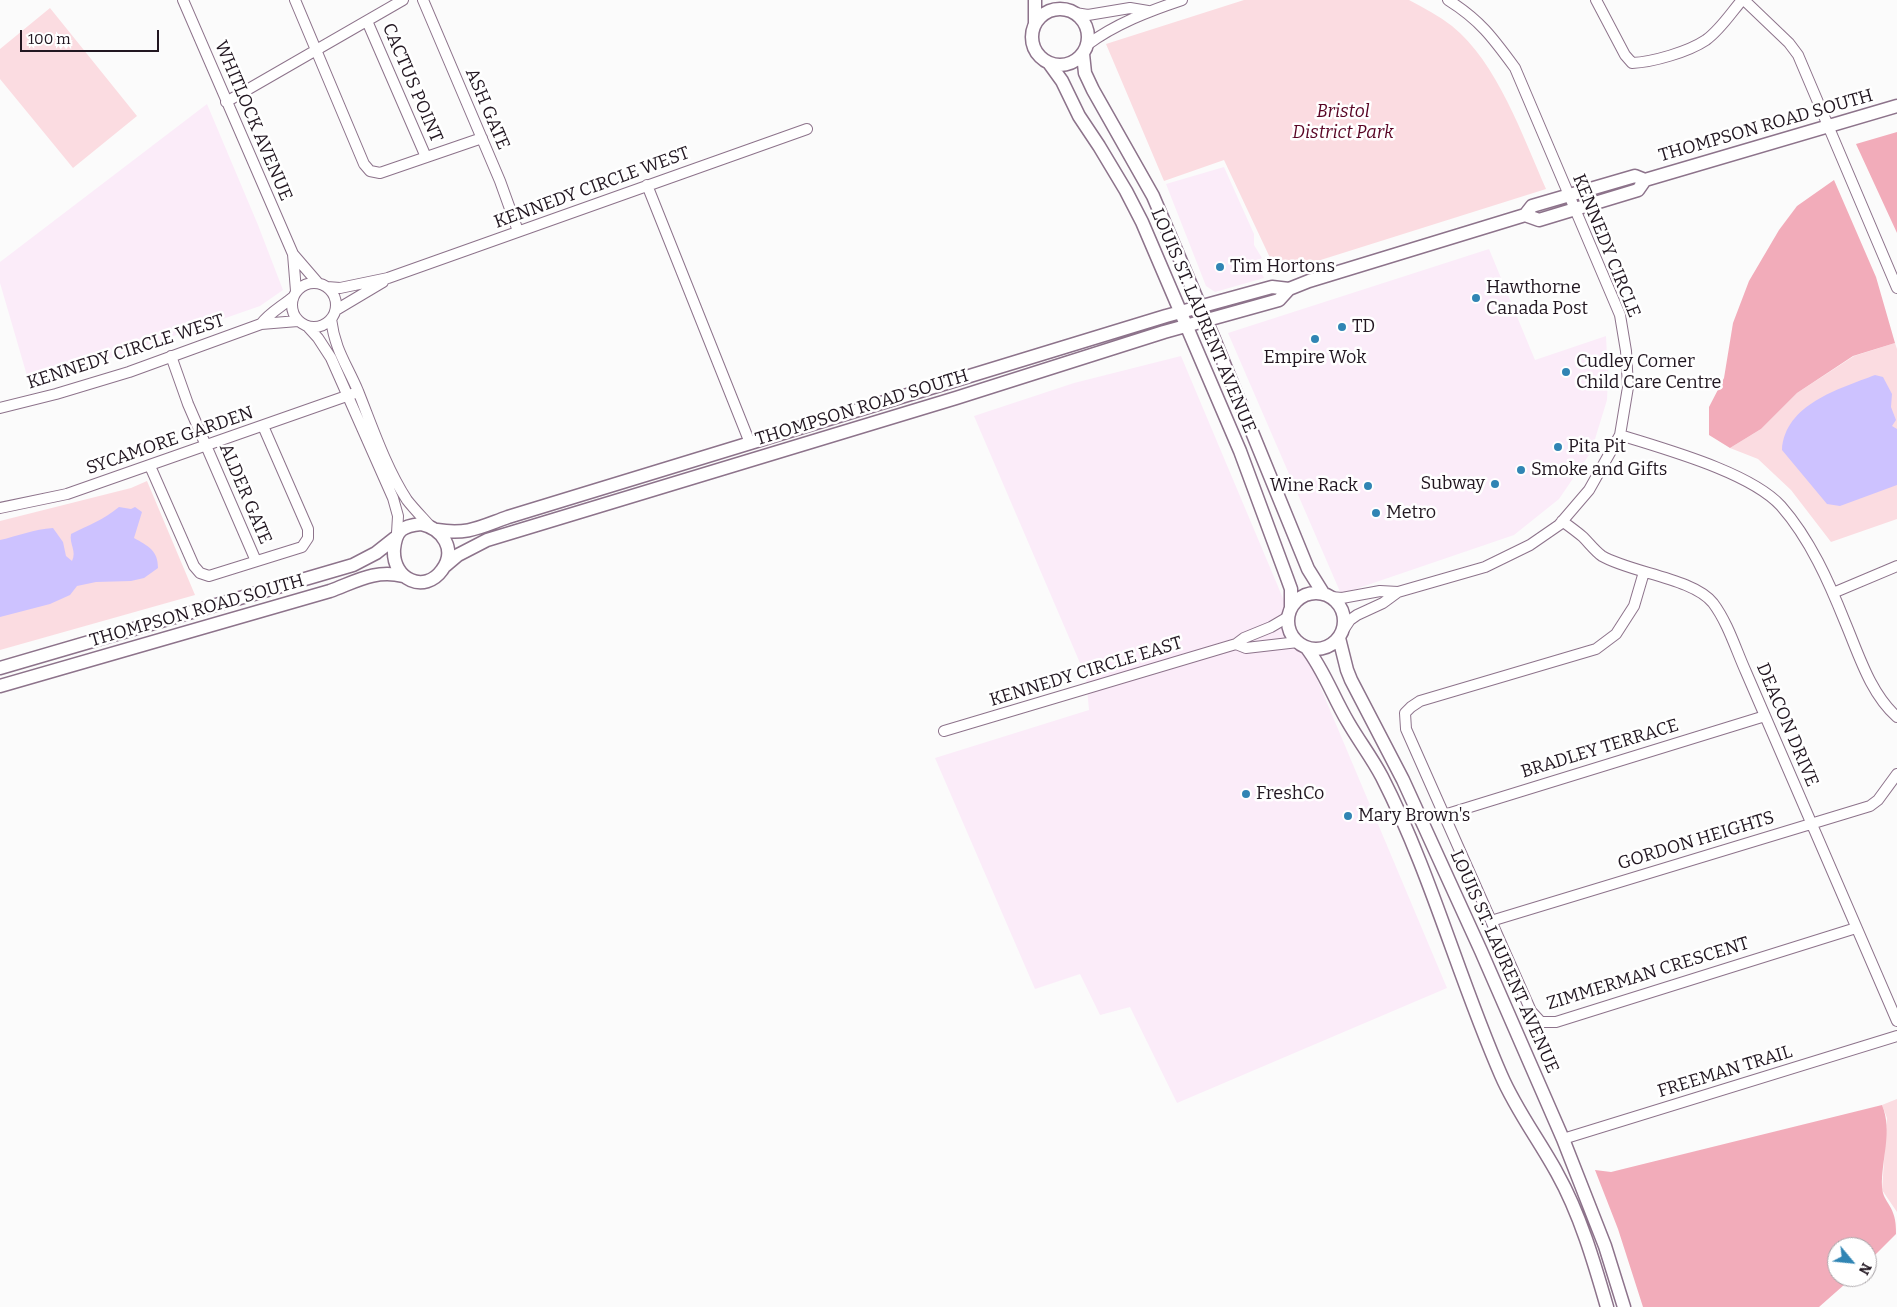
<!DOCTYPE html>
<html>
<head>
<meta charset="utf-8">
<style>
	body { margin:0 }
	#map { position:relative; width:1897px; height:1307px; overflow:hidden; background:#fbfbfb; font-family:Bitter,serif }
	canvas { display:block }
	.north { position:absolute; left:1827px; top:1237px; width:50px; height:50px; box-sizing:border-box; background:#fff; border:1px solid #a7a2a6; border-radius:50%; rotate:118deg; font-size:14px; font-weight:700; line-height:20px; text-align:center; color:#221721 }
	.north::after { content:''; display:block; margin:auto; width:18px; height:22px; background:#3085b4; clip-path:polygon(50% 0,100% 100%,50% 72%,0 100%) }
	.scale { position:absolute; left:20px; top:30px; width:139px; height:22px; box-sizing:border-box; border:2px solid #221721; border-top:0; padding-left:6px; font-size:15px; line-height:18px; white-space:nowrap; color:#221721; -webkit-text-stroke:4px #fff; paint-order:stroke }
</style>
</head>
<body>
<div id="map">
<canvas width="1897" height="1307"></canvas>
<div class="north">N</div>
<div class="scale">100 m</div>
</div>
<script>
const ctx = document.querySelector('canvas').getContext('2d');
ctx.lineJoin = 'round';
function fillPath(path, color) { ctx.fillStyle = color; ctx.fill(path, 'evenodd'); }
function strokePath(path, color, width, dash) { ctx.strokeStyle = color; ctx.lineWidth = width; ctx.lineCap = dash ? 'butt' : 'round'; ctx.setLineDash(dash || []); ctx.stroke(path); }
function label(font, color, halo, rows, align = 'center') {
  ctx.font = font + ' Bitter,serif'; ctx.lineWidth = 5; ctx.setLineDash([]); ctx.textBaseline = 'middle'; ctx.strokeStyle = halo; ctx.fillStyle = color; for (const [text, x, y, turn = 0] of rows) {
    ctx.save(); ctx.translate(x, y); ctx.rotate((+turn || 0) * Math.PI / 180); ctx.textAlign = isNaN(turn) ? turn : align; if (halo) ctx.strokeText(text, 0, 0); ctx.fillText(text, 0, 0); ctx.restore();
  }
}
fillPath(new Path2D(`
	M 207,104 L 258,225 L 283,290 L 260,306 L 30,386 L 0,283 L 0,262 Z
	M 1224,167 L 1254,234 L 1254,245 L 1262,258 L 1256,261 L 1264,278 L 1215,292 L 1206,286 L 1166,184 Z
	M 1489,249 L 1535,360 L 1606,336 L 1608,375 L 1607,400 L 1591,452 L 1559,499 L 1514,535 L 1341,594 L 1228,333 Z
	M 1181,356 L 1447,988 L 1177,1103 L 1130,1007 L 1100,1015 L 1080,974 L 1035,989 L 935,758 L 1089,710 L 1086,677 L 974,416 L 1074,383 Z`), '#fbecf9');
fillPath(new Path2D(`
	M 1244,0 L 1409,0 C 1424,8 1439,16 1452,26 C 1497,62 1523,137 1546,189 L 1273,275 L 1272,262 L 1224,160 L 1164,181 L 1106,44 Z
	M 50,8 L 137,116 L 73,168 L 0,79 L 0,49 Z
	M 1895,343 L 1897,349 L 1897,519 L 1831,542 L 1791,490 L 1758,459 L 1730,448 L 1761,429 L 1797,393 L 1854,356 Z
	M 147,481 L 195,595 L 0,650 L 0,521 L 131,488 Z
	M 1897,1099 L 1897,1212 L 1882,1190 L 1887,1118 L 1882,1105 Z`), '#fbdce1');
fillPath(new Path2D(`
	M 1897,132 L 1897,233 L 1856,144 Z
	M 1834,180 L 1876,277 L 1895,343 L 1853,356 L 1797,393 L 1761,429 L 1730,448 L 1709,435 L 1709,407 L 1724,378 L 1733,323 L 1749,281 L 1779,230 L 1797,206 Z
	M 1882,1105 C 1893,1131 1881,1160 1882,1187 C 1883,1204 1897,1205 1896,1234 L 1867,1263 L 1867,1247 L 1837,1247 L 1837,1277 L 1853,1277 L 1819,1307 L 1643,1307 L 1618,1229 L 1595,1170 L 1611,1172 Z`), '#f2acba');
fillPath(new Path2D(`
	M 1875,375 L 1883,377 L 1892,394 L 1891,407 L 1896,420 L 1892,426 L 1897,429 L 1897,485 L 1840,506 L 1827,504 L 1782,450 C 1785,404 1839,389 1875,375 Z
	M 119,507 L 131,509 L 135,507 L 142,512 L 134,538 C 148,546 158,550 158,568 L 144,578 L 131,581 L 96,582 L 77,586 L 70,595 L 50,604 L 0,617 L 0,540 C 18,536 34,529 53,528 L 63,542 L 66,556 L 72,561 C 77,551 69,544 71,534 C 89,525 103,520 119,507 Z`), '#cdc2ff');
const minor = new Path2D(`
	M 183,0 L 293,254 L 296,291
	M 295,0 L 364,164 L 370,171 L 380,173 L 482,138
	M 423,0 L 500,181 L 518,231
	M 1596,0 L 1625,55 L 1632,63 C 1653,62 1688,52 1706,40 C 1720,30 1731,13 1742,0
	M 1744,0 L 1789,43 L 1798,55 L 1897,288
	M 1075,13 L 1088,15 L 1130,8 L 1148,11
	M 367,21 L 426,157
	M 1087,45 C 1115,24 1149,11 1182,0
	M 226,102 L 403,0
	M 647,185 L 750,443
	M 293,254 L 318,283
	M292 305a22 22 0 1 1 44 0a22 22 0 1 1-44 0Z
	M 327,287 L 340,288 L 388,278 L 807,129
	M 336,310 L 383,282
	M 331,319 C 335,350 346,363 358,391 C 372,426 386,468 407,500 C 414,509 422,517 430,526
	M 261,324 C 269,313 281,307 293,297
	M 308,327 L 318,338 L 331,358 L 393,498 L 398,516 L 397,533
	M 171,356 L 188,404 L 256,561
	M 0,408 L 56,394 L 129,372 L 261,324 L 298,321
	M 1620,435 C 1664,449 1750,472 1781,506 C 1810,539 1829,582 1845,622 C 1859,655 1870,693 1897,717
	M 150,466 L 194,566 L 200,573 L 209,576 L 302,547 L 308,538 L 308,529 L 263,426
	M 0,508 L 67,494 L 358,392
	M 1562,521 C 1569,526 1576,531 1583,537 C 1589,543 1595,551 1602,556 C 1631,573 1693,578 1713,603 C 1728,623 1736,650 1746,672 L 1897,1021
	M 1644,572 L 1634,606 L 1616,634 L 1596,649 L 1420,701 L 1411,707 L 1405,713 L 1406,729 L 1531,1011 L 1541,1022 L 1556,1022 L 1856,928
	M 1833,593 L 1897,566
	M 1331,597 L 1342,598 L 1380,591 L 1398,592
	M 1288,617 L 1271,627 L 1244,638 L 1236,644 L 1246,648 L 1298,642
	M 1344,629 L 1350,620 L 1357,615 L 1383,603 L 1398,592 L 1485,567 L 1530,545 L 1559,525 L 1589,490 L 1620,435 L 1628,387 L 1626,351 L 1620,315 L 1515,68 C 1493,38 1480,20 1448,0
	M 944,731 L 1236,644
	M 1444,815 L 1765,716
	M 1491,921 L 1870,806 L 1878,800 L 1897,774
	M 1563,1139 L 1897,1036`);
const major = new Path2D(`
	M1032 37a28 28 0 1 1 56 0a28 28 0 1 1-56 0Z
	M 1035,24 L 1035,0
	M 1083,54 L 1085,73 L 1093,90 L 1153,196 L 1214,339 L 1308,569 L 1323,593
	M 1049,63 L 1062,81 L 1079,116 L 1099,146 L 1126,191 L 1142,222 L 1240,451 L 1287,578 L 1291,589 L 1291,608
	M 1525,215 L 1532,206 L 1635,176 L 1645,180
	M 421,524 C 443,529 457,550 442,570 C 425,594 392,580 394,549 C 396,530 402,526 421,524 Z
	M 437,530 C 468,535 480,527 508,517 L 1166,316 L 1272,287 L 1289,289
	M 445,566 L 458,555 L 487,540 L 956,398 L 1164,332 L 1279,300 L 1289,289 L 1309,281 L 1525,215 L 1539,220 L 1638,190 L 1645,180 L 1897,106
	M1288 621a28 28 0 1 1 56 0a28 28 0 1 1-56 0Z
	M 1339,638 L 1347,670 L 1351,680 L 1403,780 L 1481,951 L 1563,1139 L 1605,1246 L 1624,1307
	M 1306,647 C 1324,670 1333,697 1348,722 C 1359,741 1372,758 1382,777 C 1431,873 1458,977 1501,1075 C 1516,1110 1539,1140 1557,1173 C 1580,1214 1594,1262 1607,1307
	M 0,668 L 353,565 L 376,553 L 395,538
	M 0,686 L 330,591 C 355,582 375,569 403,576`);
strokePath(minor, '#8d738b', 12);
strokePath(major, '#8d738b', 15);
strokePath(minor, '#fff', 10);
strokePath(major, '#fff', 12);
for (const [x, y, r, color] of [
	[1220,267,5,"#3085b4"],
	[1476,298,5,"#3085b4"],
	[1342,327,5,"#3085b4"],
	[1315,339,5,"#3085b4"],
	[1566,372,5,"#3085b4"],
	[1558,447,5,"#3085b4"],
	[1521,470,5,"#3085b4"],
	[1495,484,5,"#3085b4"],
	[1368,486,5,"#3085b4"],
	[1376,513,5,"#3085b4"],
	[1246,794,5,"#3085b4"],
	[1348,816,5,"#3085b4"]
]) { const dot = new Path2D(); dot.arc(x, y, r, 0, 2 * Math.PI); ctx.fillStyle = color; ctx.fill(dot); strokePath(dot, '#fff', 2); }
label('18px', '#221721', '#fff', [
	["CACTUS POINT",412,83,67],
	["ASH GATE",487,109,67],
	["WHITLOCK AVENUE",253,121,67],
	["THOMPSON ROAD SOUTH",1766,126,-16],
	["KENNEDY CIRCLE WEST",592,188,-20],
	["KENNEDY CIRCLE",1606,246,68],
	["LOUIS ST. LAURENT AVENUE",1203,321,67],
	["KENNEDY CIRCLE WEST",126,352,-18],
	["THOMPSON ROAD SOUTH",862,408,-17],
	["SYCAMORE GARDEN",170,441,-19],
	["ALDER GATE",245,494,67],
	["THOMPSON ROAD SOUTH",197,611,-16],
	["KENNEDY CIRCLE EAST",1086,672,-17],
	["DEACON DRIVE",1787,725,67],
	["BRADLEY TERRACE",1600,749,-17],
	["GORDON HEIGHTS",1696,841,-17],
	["LOUIS ST. LAURENT AVENUE",1504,962,66],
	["ZIMMERMAN CRESCENT",1648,974,-17],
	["FREEMAN TRAIL",1725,1072,-17]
]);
label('italic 18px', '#580424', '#fff', [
	["Bristol",1343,112],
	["District Park",1343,133]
]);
label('18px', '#221721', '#fff', [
	["Tim Hortons",1230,267],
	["Hawthorne",1486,288],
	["Canada Post",1486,309],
	["TD",1352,327],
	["Empire Wok",1315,358,"center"],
	["Cudley Corner",1576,362],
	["Child Care Centre",1576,383],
	["Pita Pit",1568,447],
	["Smoke and Gifts",1531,470],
	["Subway",1485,484,"right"],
	["Wine Rack",1358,486,"right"],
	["Metro",1386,513],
	["FreshCo",1256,794],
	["Mary Brown's",1358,816]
], 'left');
</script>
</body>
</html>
